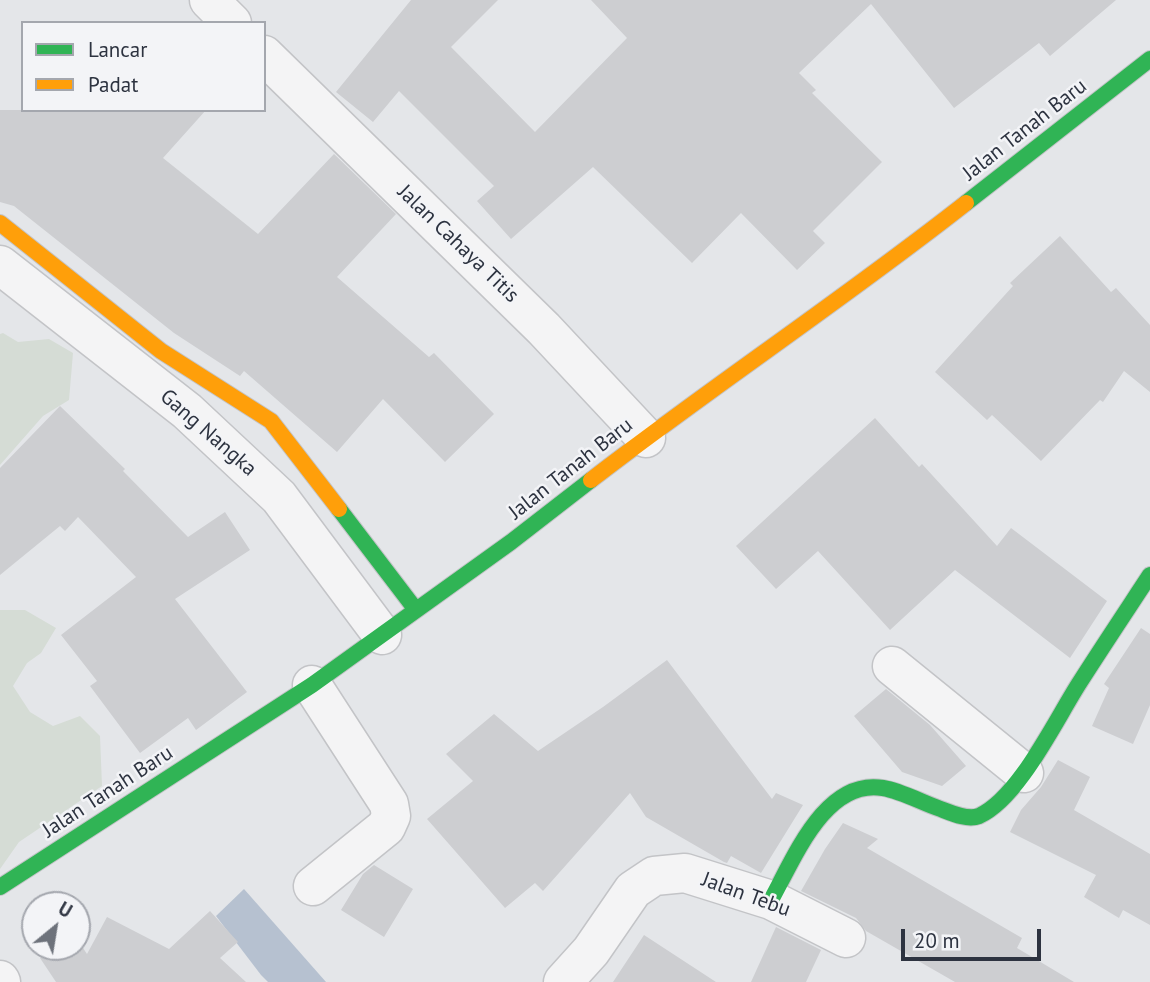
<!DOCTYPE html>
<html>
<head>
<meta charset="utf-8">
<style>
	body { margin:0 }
	#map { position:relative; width:1150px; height:982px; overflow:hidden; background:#e4e6e9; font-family:"PT Sans",sans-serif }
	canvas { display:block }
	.legend { position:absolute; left:21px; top:21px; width:245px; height:91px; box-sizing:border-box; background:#f3f4f7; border:2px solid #a4a7ae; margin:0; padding:9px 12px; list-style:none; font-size:21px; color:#2d3340 }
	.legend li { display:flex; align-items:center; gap:14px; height:35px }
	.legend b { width:35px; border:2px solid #a4a7ae }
	.north { position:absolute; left:21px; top:891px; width:70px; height:70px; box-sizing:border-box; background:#f3f4f7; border:2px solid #a4a7ae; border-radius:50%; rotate:30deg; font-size:19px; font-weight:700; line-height:28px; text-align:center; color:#2d3340 }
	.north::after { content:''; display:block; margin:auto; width:24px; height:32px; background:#6d727b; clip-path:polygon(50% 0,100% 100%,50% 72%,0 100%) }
	.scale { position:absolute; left:901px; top:929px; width:140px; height:32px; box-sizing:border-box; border:4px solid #2d3340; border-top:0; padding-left:9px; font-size:21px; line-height:24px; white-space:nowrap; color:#2d3340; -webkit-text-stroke:5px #f3f4f7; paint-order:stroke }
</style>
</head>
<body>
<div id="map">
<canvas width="1150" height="982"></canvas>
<ul class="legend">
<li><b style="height:9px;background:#30b455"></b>Lancar</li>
<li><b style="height:9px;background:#ff9f0a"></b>Padat</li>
</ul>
<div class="north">U</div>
<div class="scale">20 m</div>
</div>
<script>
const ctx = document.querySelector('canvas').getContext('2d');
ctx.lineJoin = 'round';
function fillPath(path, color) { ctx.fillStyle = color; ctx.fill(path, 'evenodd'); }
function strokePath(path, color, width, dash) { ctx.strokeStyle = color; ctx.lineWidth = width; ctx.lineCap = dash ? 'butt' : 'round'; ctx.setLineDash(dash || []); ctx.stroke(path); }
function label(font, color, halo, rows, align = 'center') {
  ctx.font = font + ' "PT Sans",sans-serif'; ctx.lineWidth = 5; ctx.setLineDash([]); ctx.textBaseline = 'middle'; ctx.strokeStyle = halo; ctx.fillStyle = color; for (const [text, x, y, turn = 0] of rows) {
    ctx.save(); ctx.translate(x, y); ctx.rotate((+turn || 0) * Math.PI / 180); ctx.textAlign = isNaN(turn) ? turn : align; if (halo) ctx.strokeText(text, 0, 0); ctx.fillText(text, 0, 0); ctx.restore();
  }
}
fillPath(new Path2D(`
	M 3,333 L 18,342 L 49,339 L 73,353 L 69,400 L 43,416 L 0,465 L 0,334 Z
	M 0,610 L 25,610 L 56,628 L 41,653 L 27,663 L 13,686 L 30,712 L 53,726 L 80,716 L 100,736 L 102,786 L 19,842 L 0,869 Z`), '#d5dcd5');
fillPath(new Path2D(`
	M 244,889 L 326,982 L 268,982 L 261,975 L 216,916 Z`), '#b6c1d0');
fillPath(new Path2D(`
	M 411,0 L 498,0 L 451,47 L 535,132 L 627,38 L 591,0 L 1116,0 L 1050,56 L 1039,43 L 954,108 L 871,4 L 799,73 L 816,90 L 812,93 L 882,162 L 813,231 L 825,243 L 797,270 L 741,213 L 692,263 L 593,167 L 511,239 L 477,201 L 494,186 L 399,91 L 373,122 L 336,92 Z
	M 0,110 L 206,110 L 163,158 L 258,234 L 334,154 L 396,214 L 337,277 L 429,357 L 434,353 L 494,414 L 445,462 L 383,399 L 337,452 L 244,371 L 240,376 L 174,333 L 14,206 L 0,202 Z
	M 1060,236 L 1111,292 L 1116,288 L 1150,325 L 1150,392 L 1124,371 L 1103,402 L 1100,400 L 1041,461 L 992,415 L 987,420 L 935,372 L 1013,286 L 1010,283 Z
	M 60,406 L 125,469 L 123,471 L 188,537 L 225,512 L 250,550 L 175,599 L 247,692 L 196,730 L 188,718 L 140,753 L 90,686 L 97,681 L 61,635 L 136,577 L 78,517 L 65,531 L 60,526 L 0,575 L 0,468 Z
	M 875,418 L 919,467 L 922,464 L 997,546 L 1011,528 L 1107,601 L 1070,658 L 955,570 L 890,630 L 818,551 L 776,589 L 736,546 Z
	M 1141,628 L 1150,634 L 1150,705 L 1133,744 L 1092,726 L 1109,688 L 1104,684 Z
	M 667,660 L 772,799 L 776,793 L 803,805 L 761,873 L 731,856 L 727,863 L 724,862 L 646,817 L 630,793 L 543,891 L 535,883 L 505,908 L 427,819 L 473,781 L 446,754 L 494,714 L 538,751 L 603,707 Z
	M 886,689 L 930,725 L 966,766 L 942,786 L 902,772 L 854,716 Z
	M 1058,760 L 1090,777 L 1074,810 L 1150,854 L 1150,925 L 1123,910 L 1119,918 L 1084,897 L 1096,875 L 1010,832 L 1021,810 L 1041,787 Z
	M 843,823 L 878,839 L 867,848 L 1022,938 L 1017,948 L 1074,982 L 955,982 L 866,931 L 856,918 L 801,891 L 825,849 Z
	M 374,865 L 413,889 L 384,937 L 341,910 L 363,874 Z
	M 210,911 L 238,942 L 220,958 L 246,982 L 56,982 L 40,958 L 57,947 L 77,947 L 77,939 L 87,954 L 107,917 L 169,949 Z
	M 776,927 L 821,950 L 806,982 L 751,982 Z
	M 644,935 L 716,982 L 613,982 Z`), '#cdced1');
const street = new Path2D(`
	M 209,0 L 232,23
	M 264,55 L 544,329 L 646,438
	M 0,265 L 187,411 L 279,497 L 382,635
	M 892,666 L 1024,773
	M 312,685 L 389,804 L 391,816 L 386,827 L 313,886
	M 0,980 L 1,982
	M 563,982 L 591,951 L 633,890 L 654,876 L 685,873 L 771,900 L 846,938`);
const fast = new Path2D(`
	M 966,203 L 1150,59
	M 339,509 L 416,610
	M 0,887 L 312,685 L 511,542 L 591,480
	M 771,900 C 794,859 825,778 883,788 C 901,791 921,802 938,808 C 949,812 967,821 979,816 C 1019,798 1056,719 1080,682 C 1103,646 1127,610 1150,575`);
const slow = new Path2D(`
	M 0,223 L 161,351 L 271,421 L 339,509
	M 591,480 C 714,385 844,299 966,203`);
strokePath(street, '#c3c4c7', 41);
strokePath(fast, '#c3c4c7', 18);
strokePath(slow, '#c3c4c7', 18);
strokePath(street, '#f4f4f5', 38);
strokePath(fast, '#30b455', 16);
strokePath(slow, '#ff9f0a', 16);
label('21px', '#2d3340', '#f3f4f7', [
	["Jalan Tanah Baru",1025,130,-38],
	["Jalan Cahaya Titis",458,244,44],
	["Gang Nangka",208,433,41],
	["Jalan Tanah Baru",571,469,-38],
	["Jalan Tanah Baru",108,792,-33],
	["Jalan Tebu",746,895,20]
]);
</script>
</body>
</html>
